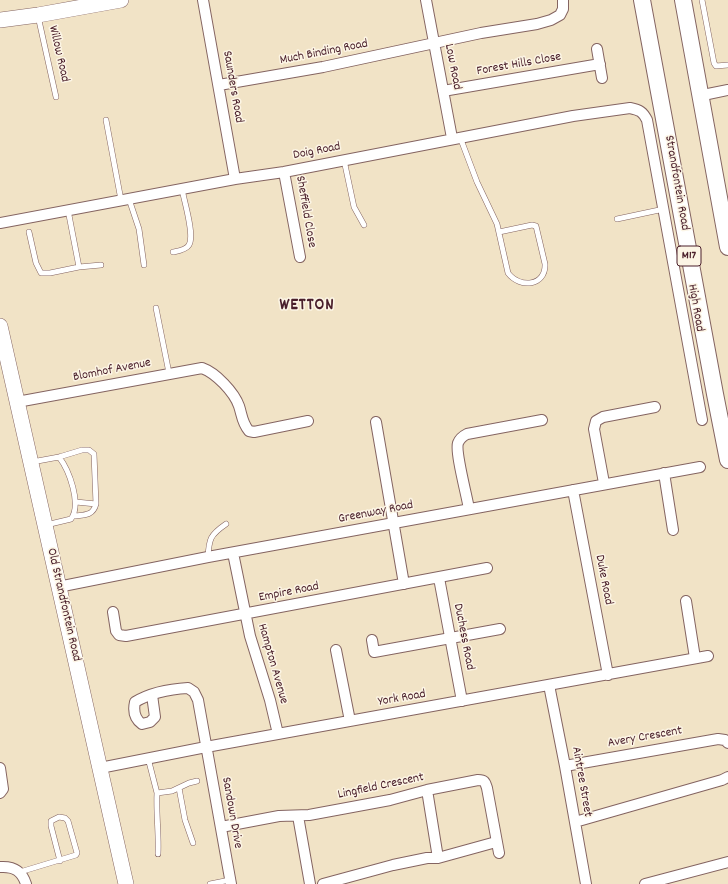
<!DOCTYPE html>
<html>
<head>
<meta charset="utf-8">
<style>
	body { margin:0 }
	canvas { display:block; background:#f1e3c6 }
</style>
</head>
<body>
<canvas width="728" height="884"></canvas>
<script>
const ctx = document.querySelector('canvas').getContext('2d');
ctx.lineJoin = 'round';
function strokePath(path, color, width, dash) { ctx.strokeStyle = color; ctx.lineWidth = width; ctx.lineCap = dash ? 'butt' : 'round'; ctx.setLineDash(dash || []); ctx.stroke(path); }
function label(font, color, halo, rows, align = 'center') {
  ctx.font = font + ' Dekko,sans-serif'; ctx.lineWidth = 3; ctx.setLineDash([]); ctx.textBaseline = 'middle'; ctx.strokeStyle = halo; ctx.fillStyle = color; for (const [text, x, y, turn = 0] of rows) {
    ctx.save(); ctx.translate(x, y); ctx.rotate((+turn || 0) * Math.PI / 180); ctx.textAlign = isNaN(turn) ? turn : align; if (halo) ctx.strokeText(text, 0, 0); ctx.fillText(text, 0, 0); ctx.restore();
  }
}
const lane = new Path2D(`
	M 702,0 L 714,63 L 716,66 L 728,65
	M 38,16 L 56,97
	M 106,120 L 121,200
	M 460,137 L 477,182 L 497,224 L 508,273 C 520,289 546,286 545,264 L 536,226 L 532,225 L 499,232
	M 344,160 L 354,207 L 364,225
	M 129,199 L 139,229 L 144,265
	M 68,210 L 79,267
	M 617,219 L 664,209
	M 29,232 L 36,263 L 41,273 L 50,273 L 79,267 L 101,265
	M 173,252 C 178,251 186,250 189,245 C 195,235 184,201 182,189
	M 156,308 L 169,373
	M 32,462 L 59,457 L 82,450 L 89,450 L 94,454 L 96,504 C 93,516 84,515 74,516
	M 76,502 L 96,504
	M 46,525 L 71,519 C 82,504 69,470 59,457
	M 208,557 C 209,539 210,535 226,524
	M 148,758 L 157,793 L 172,791 L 189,783 L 197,781
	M 179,788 L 185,820 L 193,843
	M 157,793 C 156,814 159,834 158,854
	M 20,872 L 76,855 L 77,853 L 68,821 L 65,818 L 59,817 L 51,821 L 51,826 L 60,861
	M 210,884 L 230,880`);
const street = new Path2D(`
	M 203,0 L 235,179
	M 426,0 L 452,138
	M 597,49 L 602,78
	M 219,85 L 323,67 L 481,33 L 537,24 L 551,20 L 560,15 L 563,9 L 563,0
	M 443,91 L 600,64
	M 708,94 L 728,90
	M 284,172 L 300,257
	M 0,223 L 235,179 L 284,172 L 573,116 L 630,108 C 640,110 643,112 647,120 L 702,420
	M 17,402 L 202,368 C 216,373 234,392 239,406 C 242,415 242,423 249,431 L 254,432 L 308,421
	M 376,422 L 404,584
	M 664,473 L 673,530
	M 604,483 L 594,429 L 596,421 L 603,417 L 655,407
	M 573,490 L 608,675
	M 469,509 C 467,496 455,452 458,443 C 460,438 463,436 467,434 L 542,420
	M 233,553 L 250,636 L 270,700 L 278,734
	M 439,578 L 462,701
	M 58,587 L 208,557 L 700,467
	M 686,601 L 695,658
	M 113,612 L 116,631 L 119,635 L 126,636 L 487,568
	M 372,640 L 374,652 L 500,629
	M 336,650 L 350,721
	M 549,685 L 565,766 L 586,884
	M 152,695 L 155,717 L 150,722 L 142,724 C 135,719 133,711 135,702 C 150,693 170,689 188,688 L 194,692 L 198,700 L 231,884
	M 565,766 L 718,739 L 725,740 L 728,743
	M 0,768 L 3,789 L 0,793
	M 100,768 L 206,747 L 708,656
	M 427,790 L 438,858
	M 298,816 L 310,884
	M 575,822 L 722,780 L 728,777
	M 221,827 L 279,816 L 309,815 L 390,800 L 427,790 L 478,780 C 485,780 485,782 487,788 L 499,853
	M 0,867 C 14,866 22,871 26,884
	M 323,884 L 393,865 L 427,858 L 438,858 L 496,842
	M 645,884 L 728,862`);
const secondary = new Path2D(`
	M 0,20 L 38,15 L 121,0
	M 0,326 L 126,884`);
const primary = new Path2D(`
	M 642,0 L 715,394 L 728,460
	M 683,0 L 728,247`);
strokePath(lane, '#846461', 6);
strokePath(street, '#846461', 12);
strokePath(secondary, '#846461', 16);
strokePath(primary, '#846461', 18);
strokePath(lane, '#fff', 5);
strokePath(street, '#fff', 10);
strokePath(secondary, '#fff', 15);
strokePath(primary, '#fff', 16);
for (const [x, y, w] of [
	[689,256,24]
]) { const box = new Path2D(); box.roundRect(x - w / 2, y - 10, w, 20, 3); ctx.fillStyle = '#fcf5e5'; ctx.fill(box); strokePath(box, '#4a1f2b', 1); }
label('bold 12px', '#4a1f2b', null, [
	["M17",689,256]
]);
label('13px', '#4a1f2b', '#fcf5e5', [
	["Much Binding Road",324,53,-11],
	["Willow Road",58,54,77],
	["Forest Hills Close",519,65,-10],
	["Low Road",452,67,79],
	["Saunders Road",232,87,80],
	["Doig Road",317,152,-11],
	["Strandfontein Road",676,183,80],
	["Sheffield Close",305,212,80],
	["High Road",695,308,80],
	["Blomhof Avenue",112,371,-11],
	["Greenway Road",376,513,-11],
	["Duke Road",603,580,79],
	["Empire Road",289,593,-11],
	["Old Strandfontein Road",63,605,77],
	["Duchess Road",463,637,79],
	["Hampton Avenue",272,664,74],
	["York Road",402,699,-10],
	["Avery Crescent",645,738,-10],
	["Aintree Street",581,782,80],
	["Lingfield Crescent",381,787,-12],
	["Sandown Drive",231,813,80]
]);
ctx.letterSpacing = '1px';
label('bold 17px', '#4a1f2b', '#fcf5e5', [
	["WETTON",307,307]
]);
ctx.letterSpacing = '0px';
</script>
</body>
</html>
